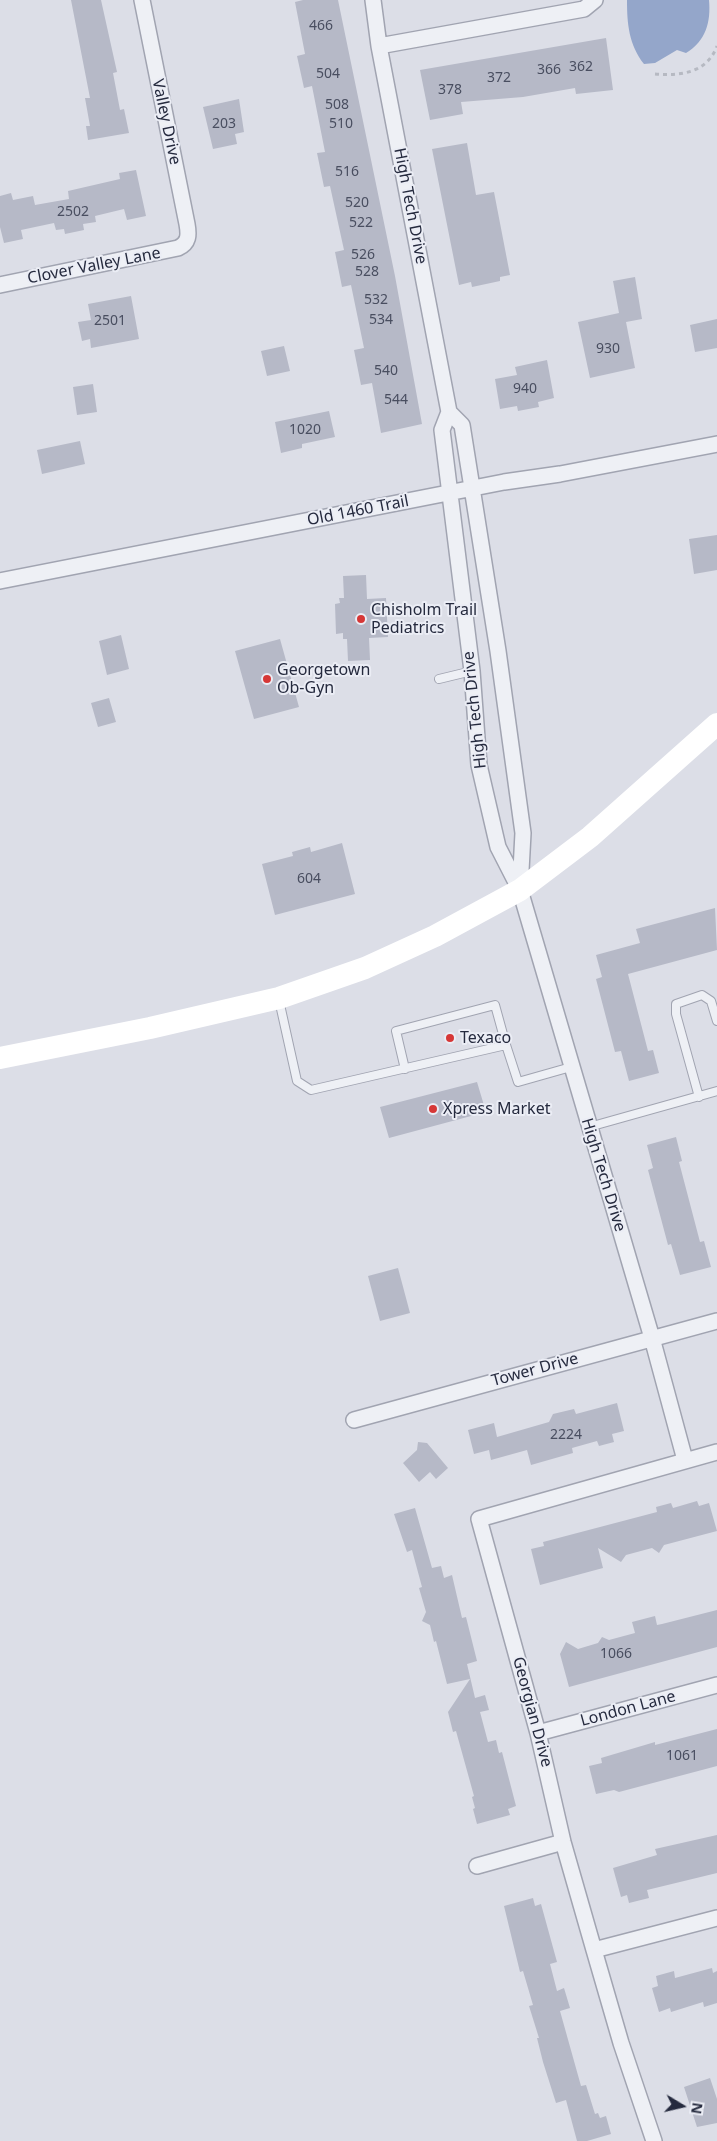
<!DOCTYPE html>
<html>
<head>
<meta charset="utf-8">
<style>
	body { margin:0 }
	#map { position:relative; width:717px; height:2141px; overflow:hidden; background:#dcdee7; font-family:"Noto Sans",sans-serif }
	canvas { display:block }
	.north { position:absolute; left:657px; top:2081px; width:50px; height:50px; -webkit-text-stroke:4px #ebedf5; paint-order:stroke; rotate:99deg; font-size:14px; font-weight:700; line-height:20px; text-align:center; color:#252a3e }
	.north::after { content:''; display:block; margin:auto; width:18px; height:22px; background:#252a3e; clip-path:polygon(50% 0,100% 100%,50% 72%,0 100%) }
</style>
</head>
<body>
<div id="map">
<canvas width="717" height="2141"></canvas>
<div class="north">N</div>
</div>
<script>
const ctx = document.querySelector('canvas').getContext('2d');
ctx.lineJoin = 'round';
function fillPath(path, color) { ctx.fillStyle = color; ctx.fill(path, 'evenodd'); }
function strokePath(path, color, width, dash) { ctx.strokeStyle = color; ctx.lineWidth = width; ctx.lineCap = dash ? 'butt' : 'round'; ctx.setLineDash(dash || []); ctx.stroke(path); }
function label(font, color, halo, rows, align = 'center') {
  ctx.font = font + ' "Noto Sans",sans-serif'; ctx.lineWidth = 4; ctx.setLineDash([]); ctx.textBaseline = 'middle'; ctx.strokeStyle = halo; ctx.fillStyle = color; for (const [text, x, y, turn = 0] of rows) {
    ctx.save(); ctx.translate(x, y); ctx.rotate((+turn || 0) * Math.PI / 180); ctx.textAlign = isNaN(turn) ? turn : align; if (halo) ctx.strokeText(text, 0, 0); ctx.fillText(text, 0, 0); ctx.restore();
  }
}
fillPath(new Path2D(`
	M 627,0 L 709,0 C 711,22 706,41 686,53 L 677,50 L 655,63 L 644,64 C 629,45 627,24 627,0 Z`), '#94a6ca');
fillPath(new Path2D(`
	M 71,0 L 101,0 L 117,72 L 113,73 L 120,110 L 124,109 L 129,133 L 88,140 L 86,126 L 90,126 L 85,98 L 90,98 Z
	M 303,0 L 338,0 L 395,276 L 422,424 L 381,433 L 372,383 L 361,385 L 354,350 L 364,348 L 351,285 L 342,287 L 335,252 L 344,250 L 330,186 L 324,187 L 317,153 L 325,152 L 312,86 L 304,88 L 297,56 L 305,54 L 295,2 Z
	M 606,38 L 613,90 L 576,94 L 575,88 L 523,97 L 461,102 L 463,114 L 430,120 L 420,70 Z
	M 239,99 L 244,132 L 235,134 L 237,144 L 213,149 L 203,107 Z
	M 467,143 L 476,195 L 494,192 L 510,275 L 500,277 L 500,281 L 472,287 L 471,282 L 459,285 L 432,149 Z
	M 136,170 L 146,216 L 127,220 L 124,209 L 95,216 L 96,222 L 83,224 L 84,230 L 65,234 L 64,229 L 56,230 L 54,223 L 21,230 L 23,239 L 4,243 L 0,227 L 0,196 L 11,193 L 13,200 L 33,196 L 35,205 L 69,199 L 68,191 L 120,179 L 119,173 Z
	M 635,277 L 642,319 L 626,322 L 635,368 L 590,378 L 578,322 L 619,313 L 613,281 Z
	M 131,296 L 139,339 L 91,348 L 90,339 L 82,341 L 78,322 L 91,320 L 88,304 Z
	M 717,319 L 717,348 L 695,352 L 690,325 Z
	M 284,346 L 290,371 L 267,376 L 261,351 Z
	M 547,360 L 554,398 L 538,402 L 539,407 L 518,411 L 517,406 L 500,409 L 495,379 L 517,375 L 515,367 Z
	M 93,384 L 97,412 L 77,415 L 73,387 Z
	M 329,411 L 335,437 L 302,444 L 302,448 L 281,453 L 275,422 Z
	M 80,441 L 85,464 L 42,474 L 37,450 Z
	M 717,535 L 717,570 L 694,574 L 689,539 Z
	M 366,575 L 367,599 L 386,598 L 388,637 L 369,638 L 370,660 L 348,661 L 347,639 L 343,639 L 343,633 L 336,634 L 335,604 L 340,603 L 339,598 L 344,598 L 343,576 Z
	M 121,635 L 129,669 L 107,675 L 99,641 Z
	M 280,639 L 299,707 L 254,719 L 235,651 Z
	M 109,698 L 116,722 L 98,727 L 91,703 Z
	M 342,843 L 355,894 L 275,915 L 262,864 L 293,856 L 292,852 L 310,847 L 311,852 Z
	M 715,908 L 717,950 L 628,974 L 648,1051 L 653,1050 L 659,1073 L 629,1081 L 621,1051 L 615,1052 L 596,979 L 602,977 L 596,955 L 640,943 L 636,929 Z
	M 477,1082 L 486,1112 L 389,1138 L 380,1107 Z
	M 676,1137 L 682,1161 L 679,1162 L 700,1242 L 704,1241 L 711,1267 L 680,1275 L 671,1244 L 668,1245 L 648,1170 L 653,1168 L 647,1145 Z
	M 398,1268 L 410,1313 L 380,1321 L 368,1276 Z
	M 617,1403 L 624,1431 L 612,1434 L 614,1442 L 599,1446 L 597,1441 L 572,1448 L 573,1453 L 531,1465 L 527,1450 L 491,1460 L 489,1450 L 474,1454 L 468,1430 L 494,1423 L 497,1437 L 549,1422 L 553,1414 L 574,1409 L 576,1414 Z
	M 418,1442 L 427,1443 L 448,1468 L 436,1479 L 430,1472 L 419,1482 L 403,1463 L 417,1450 Z
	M 697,1501 L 699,1506 L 709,1503 L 717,1531 L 664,1545 L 659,1553 L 652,1548 L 626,1555 L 621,1562 L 598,1548 L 603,1568 L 540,1585 L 531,1549 L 544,1546 L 543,1542 L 657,1512 L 656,1507 L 671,1503 L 673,1508 Z
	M 415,1508 L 432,1568 L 441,1566 L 444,1578 L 452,1575 L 462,1618 L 466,1617 L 477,1661 L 467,1664 L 475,1698 L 485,1695 L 489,1710 L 480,1712 L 488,1742 L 496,1740 L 499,1753 L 502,1752 L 516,1806 L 508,1809 L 510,1815 L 477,1824 L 473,1809 L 475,1808 L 472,1797 L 474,1796 L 456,1731 L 453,1732 L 448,1712 L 470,1679 L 447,1684 L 436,1641 L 434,1642 L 430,1625 L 422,1621 L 426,1612 L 419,1588 L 422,1587 L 412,1550 L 407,1552 L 394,1514 Z
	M 717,1610 L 717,1647 L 569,1687 L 560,1654 L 566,1642 L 578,1649 L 598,1643 L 602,1637 L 609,1640 L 635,1633 L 632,1622 L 655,1616 L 657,1625 L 662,1624 Z
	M 717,1729 L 717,1766 L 619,1792 L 614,1790 L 596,1794 L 589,1766 L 602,1763 L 601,1758 L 655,1742 L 655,1745 Z
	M 717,1835 L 717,1873 L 647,1890 L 649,1898 L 629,1903 L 627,1895 L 621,1897 L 613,1868 L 657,1855 L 655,1849 Z
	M 533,1898 L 535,1906 L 541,1904 L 557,1962 L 550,1964 L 557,1991 L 564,1988 L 570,2008 L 560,2011 L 581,2086 L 586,2085 L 595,2114 L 598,2113 L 600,2118 L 606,2116 L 611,2134 L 587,2141 L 577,2141 L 566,2100 L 556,2103 L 543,2062 L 537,2038 L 539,2038 L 529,2006 L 533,2005 L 523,1971 L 520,1972 L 504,1906 Z
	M 712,1968 L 713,1973 L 717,1971 L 717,2003 L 704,2007 L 703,2002 L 671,2012 L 670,2008 L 659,2012 L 652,1988 L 658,1986 L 656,1976 L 674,1971 L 675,1978 Z
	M 710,2078 L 717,2099 L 717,2123 L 697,2127 L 684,2087 Z`), '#b6b9c7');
const service = new Path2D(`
	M 439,679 L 472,671
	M 279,1000 L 297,1081 L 311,1090 L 506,1045 L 518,1082 L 571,1067
	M 405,1069 L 396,1031 L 495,1005 L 506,1045
	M 699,1097 L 676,1014 L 676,1004 L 702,995 L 711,1001 L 717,1021
	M 589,1127 L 717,1091`);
const minor = new Path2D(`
	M 373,0 L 379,46 L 449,412
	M 379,46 L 584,9 L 595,0
	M 0,285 L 178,248 C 189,243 189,235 187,224 L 142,0
	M 449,412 L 442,430 L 472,671 L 479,765 L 498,847 L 520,890 L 652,1338 L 685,1460
	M 449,412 L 462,425 L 498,651 L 523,833 L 520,889
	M 0,581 L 504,482 L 560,474 L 717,444
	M 354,1420 L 717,1321
	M 538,1733 L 717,1685
	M 477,1866 L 563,1842
	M 594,1950 L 717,1918
	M 654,2141 L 621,2043 L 594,1950 L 563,1842 L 538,1733 L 479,1519 L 717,1452`);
strokePath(service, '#a1a4b1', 10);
strokePath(minor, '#a1a4b1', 18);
strokePath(new Path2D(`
	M 655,74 C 681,76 707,73 717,46`), '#b6b9c2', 3, [4, 4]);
strokePath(service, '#eef0f5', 8);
strokePath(minor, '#eef0f5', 15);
strokePath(new Path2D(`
	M 0,1058 L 150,1028 L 279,998 L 365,968 L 435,936 L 520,890 L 590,837 L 717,724`), '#fff', 22);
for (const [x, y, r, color] of [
	[361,619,5,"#d63736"],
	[267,679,5,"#d63736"],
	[450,1038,5,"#d63736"],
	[433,1109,5,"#d63736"]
]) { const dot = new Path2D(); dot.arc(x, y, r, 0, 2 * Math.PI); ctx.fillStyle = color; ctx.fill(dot); strokePath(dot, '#ebedf5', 2); }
label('14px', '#494e60', null, [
	["466",321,26],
	["362",581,67],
	["366",549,70],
	["504",328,74],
	["372",499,78],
	["378",450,90],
	["508",337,105],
	["203",224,124],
	["510",341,124],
	["516",347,172],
	["520",357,203],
	["2502",73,212],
	["522",361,223],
	["526",363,255],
	["528",367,272],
	["532",376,300],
	["534",381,320],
	["2501",110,321],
	["930",608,349],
	["540",386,371],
	["940",525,389],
	["544",396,400],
	["1020",305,430],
	["604",309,879],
	["2224",566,1435],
	["1066",616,1654],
	["1061",682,1756]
]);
label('16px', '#252a3e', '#ebedf5', [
	["Valley Drive",166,122,78],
	["High Tech Drive",410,206,79],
	["Clover Valley Lane",94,266,-11],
	["Old 1460 Trail",358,511,-11],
	["High Tech Drive",475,710,-96],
	["High Tech Drive",603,1175,73],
	["Tower Drive",535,1370,-15],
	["London Lane",628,1709,-15],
	["Georgian Drive",532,1712,75]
]);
label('16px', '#252a3e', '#ebedf5', [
	["Chisholm Trail",371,610],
	["Pediatrics",371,628],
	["Georgetown",277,670],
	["Ob-Gyn",277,688],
	["Texaco",460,1038],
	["Xpress Market",443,1109]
], 'left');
</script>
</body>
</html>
